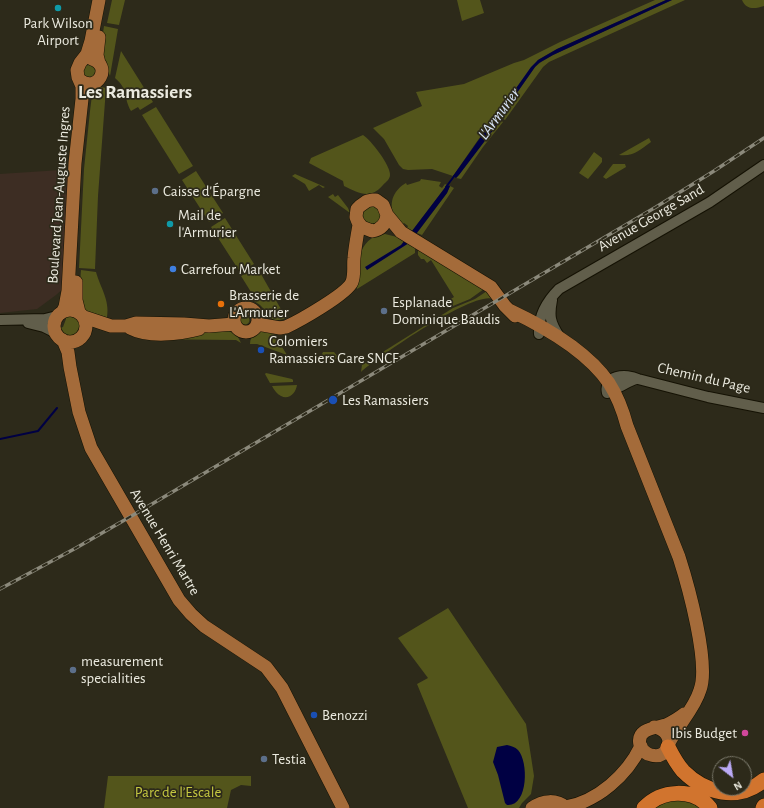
<!DOCTYPE html>
<html>
<head>
<meta charset="utf-8">
<style>
	body { margin:0 }
	#map { position:relative; width:764px; height:808px; overflow:hidden; background:#2d2a1a; font-family:"Alegreya Sans",sans-serif }
	canvas { display:block }
	.north { position:absolute; left:712px; top:756px; width:40px; height:40px; box-sizing:border-box; background:#2d2a1a; border:1px solid #797769; border-radius:50%; rotate:149deg; font-size:11px; font-weight:700; line-height:16px; text-align:center; color:#ebeadf }
	.north::after { content:''; display:block; margin:auto; width:14px; height:18px; background:#bbaaf6; clip-path:polygon(50% 0,100% 100%,50% 72%,0 100%) }
</style>
</head>
<body>
<div id="map">
<canvas width="764" height="808"></canvas>
<div class="north">N</div>
</div>
<script>
const ctx = document.querySelector('canvas').getContext('2d');
ctx.lineJoin = 'round';
function fillPath(path, color) { ctx.fillStyle = color; ctx.fill(path, 'evenodd'); }
function strokePath(path, color, width, dash) { ctx.strokeStyle = color; ctx.lineWidth = width; ctx.lineCap = dash ? 'butt' : 'round'; ctx.setLineDash(dash || []); ctx.stroke(path); }
function label(font, color, halo, rows, align = 'center') {
  ctx.font = font + ' "Alegreya Sans",sans-serif'; ctx.lineWidth = 3.5; ctx.setLineDash([]); ctx.textBaseline = 'middle'; ctx.strokeStyle = halo; ctx.fillStyle = color; for (const [text, x, y, turn = 0] of rows) {
    ctx.save(); ctx.translate(x, y); ctx.rotate((+turn || 0) * Math.PI / 180); ctx.textAlign = isNaN(turn) ? turn : align; if (halo) ctx.strokeText(text, 0, 0); ctx.fillText(text, 0, 0); ctx.restore();
  }
}
fillPath(new Path2D(`
	M 61,170 L 68,173 L 70,179 L 65,287 L 56,295 L 37,309 L 0,313 L 0,174 Z`), '#3d2d23');
fillPath(new Path2D(`
	M 112,0 L 125,0 L 119,25 L 107,23 Z
	M 457,0 L 480,0 L 484,13 L 462,21 Z
	M 655,0 L 666,0 L 557,49 L 538,60 L 478,140 L 453,176 L 432,169 L 408,170 L 403,169 L 399,165 L 384,139 L 373,128 L 422,106 L 416,92 L 464,84 L 514,63 L 524,60 L 560,42 Z
	M 672,0 L 685,0 L 549,62 L 543,67 L 505,120 L 500,117 L 535,67 L 541,62 L 553,55 Z
	M 742,0 L 764,0 L 764,6 C 755,9 746,10 742,0 Z
	M 104,26 L 118,29 L 110,76 L 100,53 Z
	M 121,51 L 153,102 L 140,110 L 138,107 L 131,111 C 123,97 129,90 115,78 Z
	M83 71a6 6 0 1 1 12 0a6 6 0 1 1-12 0Z
	M 100,87 L 106,88 L 98,196 L 95,269 L 79,268 L 84,169 L 90,111 L 92,95 Z
	M 156,107 L 193,166 L 179,174 L 142,115 Z
	M 500,120 L 503,122 L 483,147 L 461,179 L 456,178 Z
	M 363,135 C 371,140 391,166 390,175 C 390,179 386,182 383,185 C 370,200 359,193 344,186 L 343,181 L 309,163 L 311,158 Z
	M 649,138 L 651,142 C 640,150 633,157 619,155 Z
	M 594,152 L 602,158 L 602,162 L 588,179 L 579,173 Z
	M 613,164 L 625,164 L 626,167 L 606,179 L 603,177 Z
	M 196,171 L 223,213 L 209,222 L 182,180 Z
	M 295,174 L 325,187 L 323,188 L 319,185 L 309,191 L 305,184 L 292,176 Z
	M 421,179 L 441,182 L 439,186 L 442,188 L 445,184 L 447,185 L 412,231 L 407,228 L 408,226 L 404,223 L 402,225 C 400,222 396,218 394,214 C 388,202 395,189 406,183 L 407,185 L 420,181 Z
	M 450,186 L 454,188 L 422,235 L 417,233 L 447,193 Z
	M 333,194 L 335,197 L 338,195 L 348,208 L 350,213 L 328,197 Z
	M363 215a9 9 0 1 1 18 0a9 9 0 1 1-18 0Z
	M 225,218 L 254,264 L 240,272 L 211,227 Z
	M 385,234 L 401,238 L 415,246 L 415,253 L 357,289 C 359,266 355,238 385,234 Z
	M 418,247 L 484,289 L 470,299 L 453,306 L 449,300 L 454,297 L 431,260 L 427,263 L 424,259 L 421,259 L 418,255 Z
	M 257,267 L 286,318 C 269,325 269,313 260,305 C 256,302 252,300 248,297 L 251,292 L 241,276 Z
	M 81,270 L 96,272 C 100,287 110,300 107,317 C 102,317 93,316 89,313 C 78,306 80,282 81,270 Z
	M 487,291 L 493,299 C 473,291 378,357 361,372 L 362,365 L 453,308 L 475,299 Z
	M240.5 320a4.5 4.5 0 1 1 9 0a4.5 4.5 0 1 1-9 0Z
	M 69,316 L 78,319 L 80,325 L 77,333 L 71,336 L 65,334 L 60,328 L 63,327 L 66,319 L 66,317 Z
	M 227,330 L 237,335 L 241,343 L 236,340 L 138,339 L 146,337 Z
	M 268,330 L 272,331 L 287,355 L 257,344 L 250,344 C 250,334 259,331 268,330 Z
	M 323,352 L 334,352 L 338,357 L 337,359 L 325,358 L 322,354 Z
	M 266,373 L 292,379 L 293,380 L 293,382 L 270,383 L 265,374 Z
	M 297,385 C 296,393 289,400 281,396 C 277,394 274,390 272,386 Z
	M 448,608 L 526,724 L 534,776 L 531,794 L 522,803 L 519,808 L 468,808 L 417,684 L 428,678 L 398,638 Z
	M 108,776 L 251,776 L 251,786 L 241,785 L 231,790 L 227,808 L 104,808 Z
	M 672,800 L 686,800 L 701,808 L 653,808 Z`), '#53551b');
fillPath(new Path2D(`
	M 666,0 L 672,0 L 553,55 L 539,63 L 535,67 L 500,117 L 497,115 L 531,67 L 538,60 L 557,49 Z
	M 495,117 L 500,121 L 459,175 L 456,178 L 453,176 Z
	M 447,185 L 450,186 L 447,193 L 416,234 L 412,231 Z
	M 405,240 L 409,243 L 367,270 L 365,267 L 401,245 Z
	M 507,745 C 511,746 515,747 518,750 C 529,762 528,807 507,805 L 505,803 L 498,775 L 493,762 L 497,747 Z`), '#000043');
strokePath(new Path2D(`
	M 446,187 L 455,175
	M 0,439 L 38,431 L 57,408`), '#000043', 2);
const minor = new Path2D(`
	M 552,300 C 549,316 550,322 559,336
	M 0,320 L 45,319 L 57,316
	M 28,323 L 44,327 L 56,333
	M 539,334 C 538,316 546,302 559,289 L 710,202 L 764,165
	M 607,389 C 615,392 627,381 636,379
	M 607,393 C 603,375 626,373 638,379 L 708,397 L 764,408`);
const major = new Path2D(`
	M 99,63 L 97,55 L 99,37
	M 80,80 C 97,94 113,66 92,59
	M 387,215 C 386,224 381,230 372,231 L 362,227 L 358,222 L 356,217 L 357,209 L 360,206 L 367,201 L 372,200 L 376,200 L 383,205 L 387,215 L 401,232 L 491,287 L 505,306 L 515,316
	M 76,282 L 76,300 L 79,312
	M234 320a12 12 0 1 1 24 0a12 12 0 1 1-24 0Z
	M54 326a16 16 0 1 1 32 0a16 16 0 1 1-32 0Z
	M 509,310 C 543,326 587,351 609,383 C 618,397 623,411 627,426 L 679,557 C 688,585 710,664 700,690 C 694,710 678,724 669,743
	M 63,311 L 65,307 L 68,291 L 75,163 L 82,99 L 82,86 L 78,77 L 77,70 L 80,63 L 87,54 L 91,41 L 99,0
	M 84,317 L 111,326 L 126,326 L 136,323 L 184,324 L 209,326 L 234,324
	M 257,324 L 280,328 L 286,327 C 299,321 347,294 352,282 C 355,274 353,266 354,258 C 355,247 357,236 359,225
	M 130,328 C 149,338 180,334 199,329
	M 63,340 L 68,352 L 70,367 L 79,412 L 91,448 L 179,600 L 191,614 L 204,626 L 266,667 L 282,688 L 343,808
	M 654,727 C 678,731 670,761 651,755 C 646,754 642,750 640,745 C 636,728 656,728 666,725 C 672,722 679,718 684,714
	M 566,807 C 598,801 627,775 641,746
	M 532,808 C 543,800 556,799 567,808`);
const highway = new Path2D(`
	M 668,747 C 672,755 677,764 683,771 C 705,793 738,802 764,780
	M 644,808 C 661,790 693,787 710,808
	M 763,808 L 764,806`);
strokePath(minor, '#151204', 12);
strokePath(major, '#151204', 14);
strokePath(highway, '#151204', 16);
strokePath(minor, '#615e4b', 10);
strokePath(major, '#a46b3a', 13);
strokePath(highway, '#d1742e', 15);
const rail = new Path2D(`
	M 0,589 L 76,548 L 135,514 L 656,207 L 714,171 L 764,138`);
strokePath(rail, '#8b897b', 3.5);
strokePath(rail, '#2d2a1a', 2, [6]);
for (const [x, y, r, color] of [
	[58,8,4,"#0f9aa8"],
	[155,191,4,"#5c6f8a"],
	[170,224,4,"#0f9aa8"],
	[173,269,4,"#3f7fe0"],
	[221,304,4,"#e8710a"],
	[384,311,4,"#5c6f8a"],
	[261,350,4,"#1a4fb4"],
	[333,400,5,"#1a4fb4"],
	[73,670,4,"#5c6f8a"],
	[314,715,4,"#1a4fb4"],
	[745,733,4,"#d1479c"],
	[264,759,4,"#5c6f8a"]
]) { const dot = new Path2D(); dot.arc(x, y, r, 0, 2 * Math.PI); ctx.fillStyle = color; ctx.fill(dot); strokePath(dot, '#2d2a1a', 1.5); }
label('15px', '#ebeadf', '#2d2a1a', [
	["Park Wilson",58,23,"center"],
	["Airport",58,40,"center"],
	["Caisse d'Épargne",163,191],
	["Mail de",178,215],
	["l'Armurier",178,232],
	["Carrefour Market",181,269],
	["Brasserie de",229,295],
	["L'Armurier",229,312],
	["Esplanade",392,302],
	["Dominique Baudis",392,319],
	["Colomiers",269,341],
	["Ramassiers Gare SNCF",269,358],
	["Les Ramassiers",342,400],
	["measurement",81,661],
	["specialities",81,678],
	["Benozzi",322,715],
	["Ibis Budget",737,733,"right"],
	["Testia",272,759]
], 'left');
label('15px', '#ebeadf', '#2d2a1a', [
	["Boulevard Jean-Auguste Ingres",59,195,-86],
	["Avenue George Sand",651,218,-30],
	["Chemin du Page",704,378,13],
	["Avenue Henri Martre",165,542,59]
]);
label('15px', '#c5c840', '#2d2a1a', [
	["Parc de l’Escale",178,792]
]);
label('italic 16px', '#d8e4f8', '#2d2a1a', [
	["L'Armurier",499,114,-54]
]);
label('bold 19px', '#ebeadf', '#2d2a1a', [
	["Les Ramassiers",135,92]
]);
</script>
</body>
</html>
